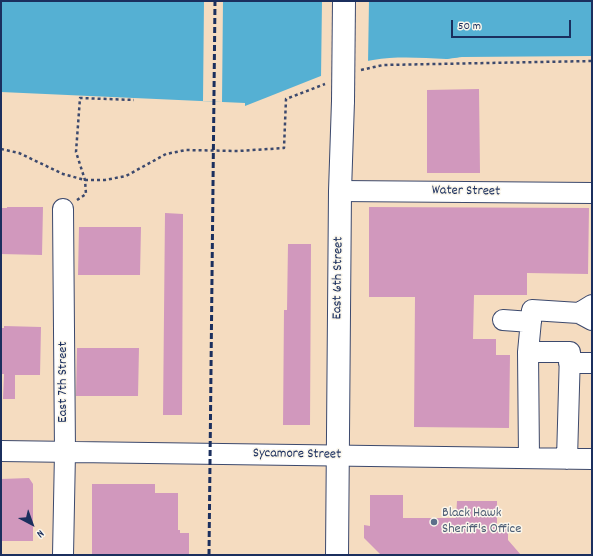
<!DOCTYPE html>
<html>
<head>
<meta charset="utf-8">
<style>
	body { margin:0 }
	#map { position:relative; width:593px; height:556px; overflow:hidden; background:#f5dcc0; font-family:Dekko,sans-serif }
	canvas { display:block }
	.frame { position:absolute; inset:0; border:2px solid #1b2f5e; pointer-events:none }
	.north { position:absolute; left:12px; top:504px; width:40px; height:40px; -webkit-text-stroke:3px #fbf7ec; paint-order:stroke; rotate:139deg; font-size:11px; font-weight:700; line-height:16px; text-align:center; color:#1b2f5e }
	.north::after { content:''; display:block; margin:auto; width:14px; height:18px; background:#1b2f5e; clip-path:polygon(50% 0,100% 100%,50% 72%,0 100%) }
	.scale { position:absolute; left:451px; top:20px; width:120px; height:18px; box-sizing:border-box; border:2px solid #1b2f5e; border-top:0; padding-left:5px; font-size:12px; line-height:14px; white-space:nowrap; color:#1b2f5e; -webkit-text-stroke:3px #fbf7ec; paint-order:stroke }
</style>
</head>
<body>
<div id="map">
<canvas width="593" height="556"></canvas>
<div class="frame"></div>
<div class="north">N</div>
<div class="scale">50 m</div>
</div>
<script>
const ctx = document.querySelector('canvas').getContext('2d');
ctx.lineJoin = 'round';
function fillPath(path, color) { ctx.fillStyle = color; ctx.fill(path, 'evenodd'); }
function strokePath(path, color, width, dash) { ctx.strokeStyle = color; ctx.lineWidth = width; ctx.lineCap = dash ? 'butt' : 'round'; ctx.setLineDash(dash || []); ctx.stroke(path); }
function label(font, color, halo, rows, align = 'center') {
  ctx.font = font + ' Dekko,sans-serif'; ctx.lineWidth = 3; ctx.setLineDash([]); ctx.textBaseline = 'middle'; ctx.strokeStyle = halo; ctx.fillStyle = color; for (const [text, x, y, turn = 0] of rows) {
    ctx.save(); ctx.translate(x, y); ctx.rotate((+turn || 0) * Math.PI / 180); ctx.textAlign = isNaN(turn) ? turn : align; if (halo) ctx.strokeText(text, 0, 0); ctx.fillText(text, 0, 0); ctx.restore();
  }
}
fillPath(new Path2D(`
	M 1,1 L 592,1 L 592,56 L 464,57 C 459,57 450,59 446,59 C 422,58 397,56 373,60 C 358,62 345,68 331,72 C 302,83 274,95 245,106 L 245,103 L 1,92 Z`), '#55b0d3');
fillPath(new Path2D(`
	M 204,1 L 223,1 L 222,102 L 203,101 Z
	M 322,1 L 369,1 L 368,63 L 321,78 Z`), '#f5dcc0');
fillPath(new Path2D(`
	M 479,89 L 480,173 L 427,173 L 427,90 Z
	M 7,207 L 43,207 L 42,255 L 1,254 L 1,208 L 7,208 Z
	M 369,207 L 589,208 L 588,274 L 527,273 L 527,295 L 474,295 L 473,339 L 496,339 L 496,355 L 510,355 L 509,428 L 414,427 L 415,297 L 369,297 Z
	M 165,213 L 183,214 L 182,415 L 163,415 Z
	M 79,227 L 141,227 L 140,275 L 78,275 Z
	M 288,244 L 311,244 L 310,425 L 283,425 L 284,310 L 287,310 Z
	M 4,326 L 41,327 L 40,375 L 15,375 L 15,399 L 3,399 L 4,374 L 1,374 L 1,328 L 4,328 Z
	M 77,348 L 139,348 L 138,396 L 76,396 Z
	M 29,478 L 33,484 L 33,541 L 1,541 L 1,479 Z
	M 92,484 L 155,484 L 155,493 L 178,493 L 178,530 L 180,530 L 180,533 L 189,533 L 189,555 L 92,555 Z
	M 370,495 L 403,495 L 403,518 L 456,518 L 457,501 L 497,501 L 497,527 L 508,527 L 508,540 L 521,555 L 381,555 L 364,538 L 364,525 L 370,526 Z`), '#d198bd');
const minor = new Path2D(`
	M 340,191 L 592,193
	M 63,209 L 65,452 L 63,555
	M 592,305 L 579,313 L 592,320
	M 503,320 L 531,322
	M 528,352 L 532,310 L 579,313
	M 569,363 L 592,363
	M 1,451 L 592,459
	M 529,458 L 528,352 L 570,352 L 567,459`);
const major = new Path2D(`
	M 337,555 L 340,191 L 343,101`);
strokePath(minor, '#3c496d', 22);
strokePath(major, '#3c496d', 24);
strokePath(new Path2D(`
	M 361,70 L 383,65 L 592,61
	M 1,149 L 19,153 L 63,174 L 85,180 L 105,180 L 126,176 L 166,154 L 186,150 L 238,151 L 284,148 L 286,99 L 325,84
	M 77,200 L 86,194 L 85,180 L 76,152 L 80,98 L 134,100`), '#3c496d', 2.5, [3, 3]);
strokePath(minor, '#fff', 20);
strokePath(major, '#fff', 22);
strokePath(new Path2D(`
	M 209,555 L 215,1`), '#1b2f5e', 3, [6, 3]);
const majorBridge = new Path2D(`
	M 343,101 L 344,1`);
strokePath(majorBridge, '#3c496d', 24, []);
strokePath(majorBridge, '#fff', 22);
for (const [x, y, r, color] of [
	[434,522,4,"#5c6f8a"]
]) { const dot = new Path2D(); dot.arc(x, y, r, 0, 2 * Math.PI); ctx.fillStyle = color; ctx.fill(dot); strokePath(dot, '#fbf7ec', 1.5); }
label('14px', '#1b2f5e', '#fbf7ec', [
	["Water Street",466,192,1],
	["East 6th Street",339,278,-89],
	["East 7th Street",64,382,-90],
	["Sycamore Street",297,455,1]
]);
label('14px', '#4e5e75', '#fbf7ec', [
	["Black Hawk",442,514],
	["Sheriff's Office",442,530]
], 'left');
</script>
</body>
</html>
